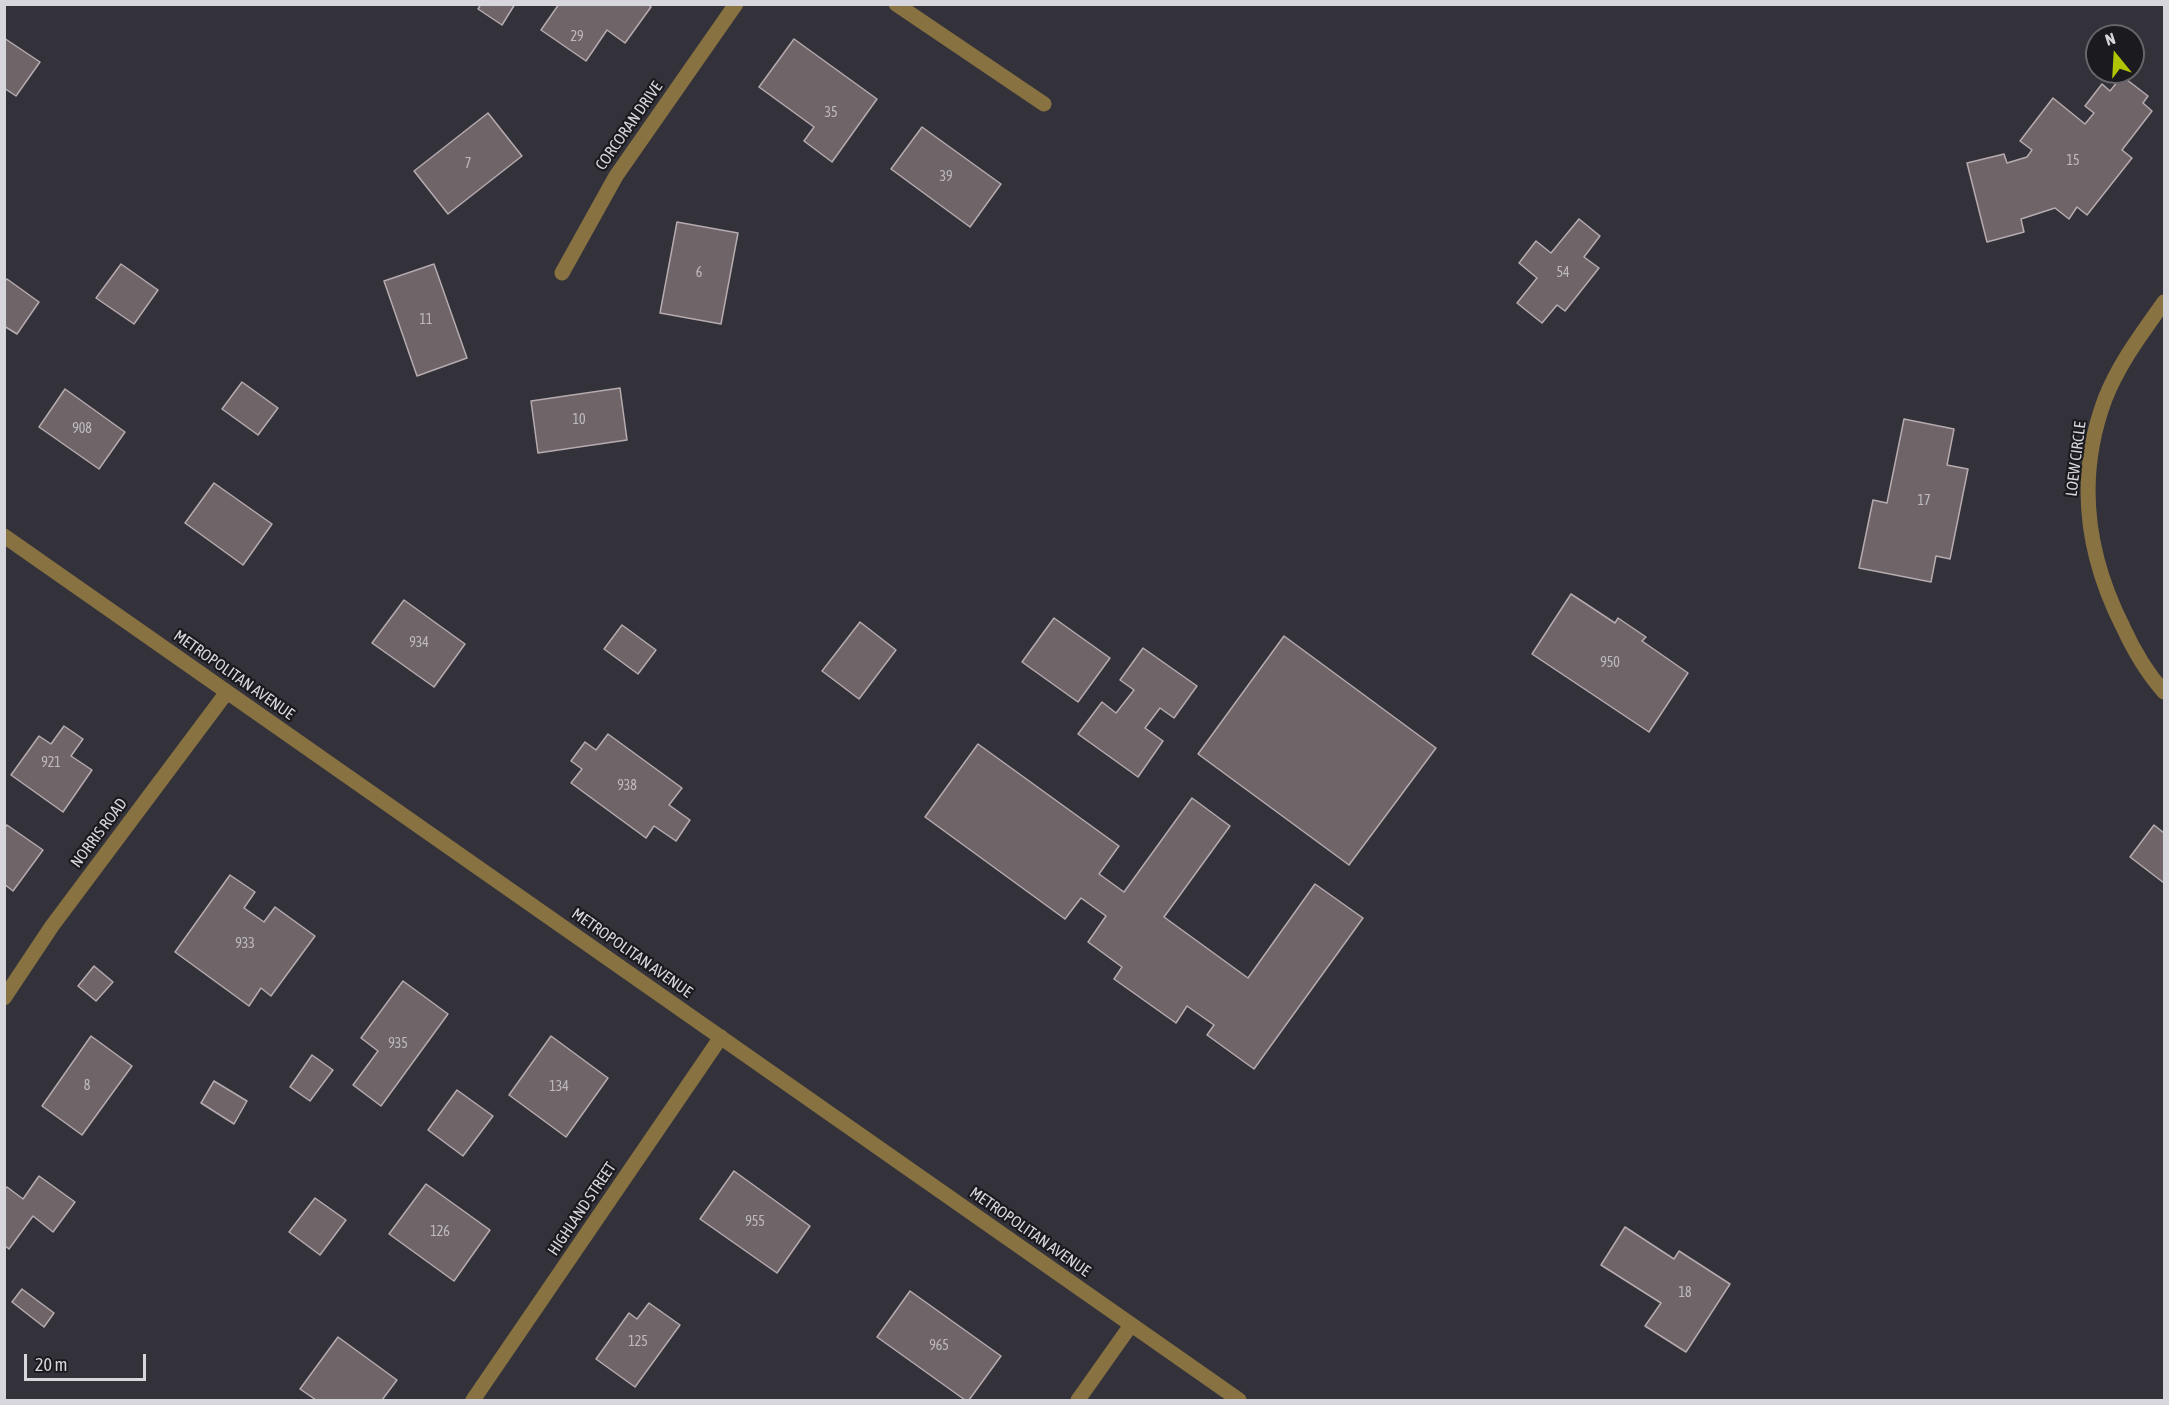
<!DOCTYPE html>
<html>
<head>
<meta charset="utf-8">
<style>
	body { margin:0 }
	#map { position:relative; width:2169px; height:1405px; overflow:hidden; background:#33323a; font-family:"Asap Condensed",sans-serif }
	canvas { display:block }
	.frame { position:absolute; inset:0; border:6px solid #d7d6dc; pointer-events:none }
	.north { position:absolute; left:2085px; top:24px; width:60px; height:60px; box-sizing:border-box; background:#1b1a1e; border:2px solid #66656a; border-radius:50%; rotate:342deg; font-size:16px; font-weight:700; line-height:24px; text-align:center; color:#d7d6dc }
	.north::after { content:''; display:block; margin:auto; width:21px; height:27px; background:#b0c503; clip-path:polygon(50% 0,100% 100%,50% 72%,0 100%) }
	.scale { position:absolute; left:24px; top:1354px; width:122px; height:27px; box-sizing:border-box; border:3px solid #d7d6dc; border-top:0; padding-left:8px; font-size:18px; line-height:21px; white-space:nowrap; color:#d7d6dc; -webkit-text-stroke:4px #1b1a1e; paint-order:stroke }
</style>
</head>
<body>
<div id="map">
<canvas width="2169" height="1405"></canvas>
<div class="frame"></div>
<div class="north">N</div>
<div class="scale">20 m</div>
</div>
<script>
const ctx = document.querySelector('canvas').getContext('2d');
ctx.lineJoin = 'round';
function fillPath(path, color) { ctx.fillStyle = color; ctx.fill(path, 'evenodd'); }
function strokePath(path, color, width, dash) { ctx.strokeStyle = color; ctx.lineWidth = width; ctx.lineCap = dash ? 'butt' : 'round'; ctx.setLineDash(dash || []); ctx.stroke(path); }
function label(font, color, halo, rows, align = 'center') {
  ctx.font = font + ' "Asap Condensed",sans-serif'; ctx.lineWidth = 4.5; ctx.setLineDash([]); ctx.textBaseline = 'middle'; ctx.strokeStyle = halo; ctx.fillStyle = color; for (const [text, x, y, turn = 0] of rows) {
    ctx.save(); ctx.translate(x, y); ctx.rotate((+turn || 0) * Math.PI / 180); ctx.textAlign = isNaN(turn) ? turn : align; if (halo) ctx.strokeText(text, 0, 0); ctx.fillText(text, 0, 0); ctx.restore();
  }
}
const building = new Path2D(`
	M 481,4 L 515,4 L 502,25 L 478,9 Z
	M 559,4 L 647,4 L 651,7 L 625,43 L 607,30 L 586,61 L 541,30 Z
	M 4,38 L 40,62 L 16,96 L 4,88 Z
	M 794,39 L 877,99 L 832,162 L 804,141 L 814,127 L 759,87 Z
	M 2122,76 L 2148,96 L 2143,103 L 2152,111 L 2122,150 L 2132,158 L 2087,215 L 2077,207 L 2069,219 L 2055,208 L 2021,219 L 2024,232 L 1987,242 L 1967,163 L 2004,154 L 2007,163 L 2027,157 L 2032,150 L 2020,141 L 2053,98 L 2085,124 L 2094,113 L 2085,106 L 2102,84 L 2110,91 Z
	M 488,113 L 522,156 L 448,214 L 414,171 Z
	M 922,127 L 1001,184 L 970,227 L 891,169 Z
	M 1579,219 L 1600,236 L 1584,257 L 1599,268 L 1565,311 L 1557,305 L 1542,323 L 1517,303 L 1537,278 L 1519,263 L 1536,241 L 1551,253 Z
	M 677,222 L 738,233 L 721,324 L 660,313 Z
	M 121,264 L 158,290 L 134,324 L 96,298 Z
	M 434,264 L 467,358 L 417,376 L 384,281 Z
	M 7,279 L 39,302 L 17,334 L 4,326 L 4,282 Z
	M 242,382 L 278,408 L 258,435 L 222,409 Z
	M 620,388 L 627,440 L 538,453 L 531,401 Z
	M 65,389 L 125,432 L 99,469 L 39,427 Z
	M 1904,419 L 1954,429 L 1947,465 L 1968,469 L 1950,559 L 1936,556 L 1931,582 L 1859,568 L 1873,500 L 1887,503 Z
	M 214,483 L 272,524 L 243,565 L 185,523 Z
	M 1571,594 L 1615,623 L 1618,618 L 1646,637 L 1642,641 L 1688,673 L 1649,732 L 1532,654 Z
	M 404,600 L 465,644 L 434,687 L 372,643 Z
	M 1054,618 L 1110,658 L 1078,702 L 1022,662 Z
	M 860,622 L 896,650 L 859,699 L 822,671 Z
	M 622,625 L 656,650 L 638,674 L 604,649 Z
	M 1284,636 L 1436,748 L 1349,865 L 1198,754 Z
	M 1143,648 L 1197,686 L 1174,718 L 1160,708 L 1145,728 L 1163,741 L 1138,777 L 1078,734 L 1102,702 L 1116,713 L 1134,690 L 1120,680 Z
	M 64,726 L 83,739 L 71,756 L 92,770 L 63,812 L 11,775 L 39,736 L 51,744 Z
	M 608,734 L 682,788 L 669,805 L 690,820 L 676,841 L 654,826 L 646,838 L 571,783 L 582,769 L 571,761 L 585,742 L 596,750 Z
	M 978,744 L 1119,846 L 1099,874 L 1124,892 L 1192,798 L 1230,826 L 1164,917 L 1248,978 L 1315,884 L 1363,918 L 1254,1069 L 1207,1035 L 1214,1025 L 1187,1006 L 1176,1023 L 1114,979 L 1122,967 L 1088,942 L 1106,916 L 1081,898 L 1065,919 L 925,817 Z
	M 7,825 L 43,850 L 13,891 L 4,884 L 4,829 Z
	M 2154,825 L 2164,833 L 2164,883 L 2130,857 Z
	M 230,875 L 255,892 L 244,908 L 264,922 L 275,907 L 315,936 L 271,996 L 261,988 L 249,1006 L 175,952 Z
	M 94,966 L 113,982 L 96,1001 L 78,986 Z
	M 403,981 L 448,1014 L 381,1106 L 353,1085 L 378,1051 L 361,1038 Z
	M 91,1036 L 132,1066 L 82,1135 L 42,1106 Z
	M 551,1036 L 608,1078 L 566,1137 L 509,1095 Z
	M 312,1055 L 333,1070 L 310,1101 L 290,1087 Z
	M 214,1081 L 247,1101 L 234,1124 L 201,1103 Z
	M 457,1090 L 493,1116 L 463,1156 L 428,1130 Z
	M 734,1171 L 810,1226 L 777,1273 L 700,1219 Z
	M 39,1176 L 75,1202 L 53,1232 L 33,1216 L 9,1249 L 4,1245 L 4,1190 L 7,1187 L 23,1199 Z
	M 426,1184 L 490,1230 L 454,1281 L 389,1234 Z
	M 315,1198 L 346,1220 L 320,1255 L 289,1232 Z
	M 1625,1227 L 1674,1259 L 1679,1251 L 1730,1284 L 1686,1352 L 1645,1326 L 1661,1303 L 1601,1265 Z
	M 22,1289 L 54,1313 L 44,1327 L 12,1302 Z
	M 910,1291 L 1001,1356 L 969,1400 L 965,1400 L 877,1337 Z
	M 649,1303 L 680,1325 L 635,1387 L 596,1359 L 629,1313 L 637,1319 Z
	M 338,1337 L 397,1380 L 382,1400 L 316,1400 L 300,1389 Z`);
fillPath(building, '#6f6568');
strokePath(building, '#b6abaf', 1.5);
strokePath(new Path2D(`
	M 896,4 L 1044,104
	M 562,273 L 616,176 L 736,4
	M 2164,302 C 2143,332 2119,363 2105,399 C 2076,477 2086,554 2123,627 C 2134,651 2147,673 2164,692
	M 4,536 L 1239,1400
	M 4,998 L 52,926 L 227,692
	M 473,1400 L 721,1037
	M 1078,1400 L 1131,1325`), '#887241', 15);
label('14px', '#bdbabf', null, [
	["29",577,37],
	["35",831,113],
	["15",2073,161],
	["7",468,164],
	["39",946,177],
	["6",699,273],
	["54",1563,273],
	["11",426,320],
	["10",579,420],
	["908",82,429],
	["17",1924,501],
	["934",419,643],
	["950",1610,663],
	["921",51,763],
	["938",627,786],
	["933",245,944],
	["935",398,1044],
	["8",87,1086],
	["134",559,1087],
	["955",755,1222],
	["126",440,1232],
	["18",1685,1293],
	["125",638,1342],
	["965",939,1346]
]);
label('16px', '#d7d6dc', '#1b1a1e', [
	["CORCORAN DRIVE",629,126,-55],
	["LOEW CIRCLE",2076,459,-83],
	["METROPOLITAN AVENUE",234,675,35],
	["NORRIS ROAD",99,833,-53],
	["METROPOLITAN AVENUE",632,953,35],
	["HIGHLAND STREET",582,1209,-56],
	["METROPOLITAN AVENUE",1030,1232,35]
]);
</script>
</body>
</html>
